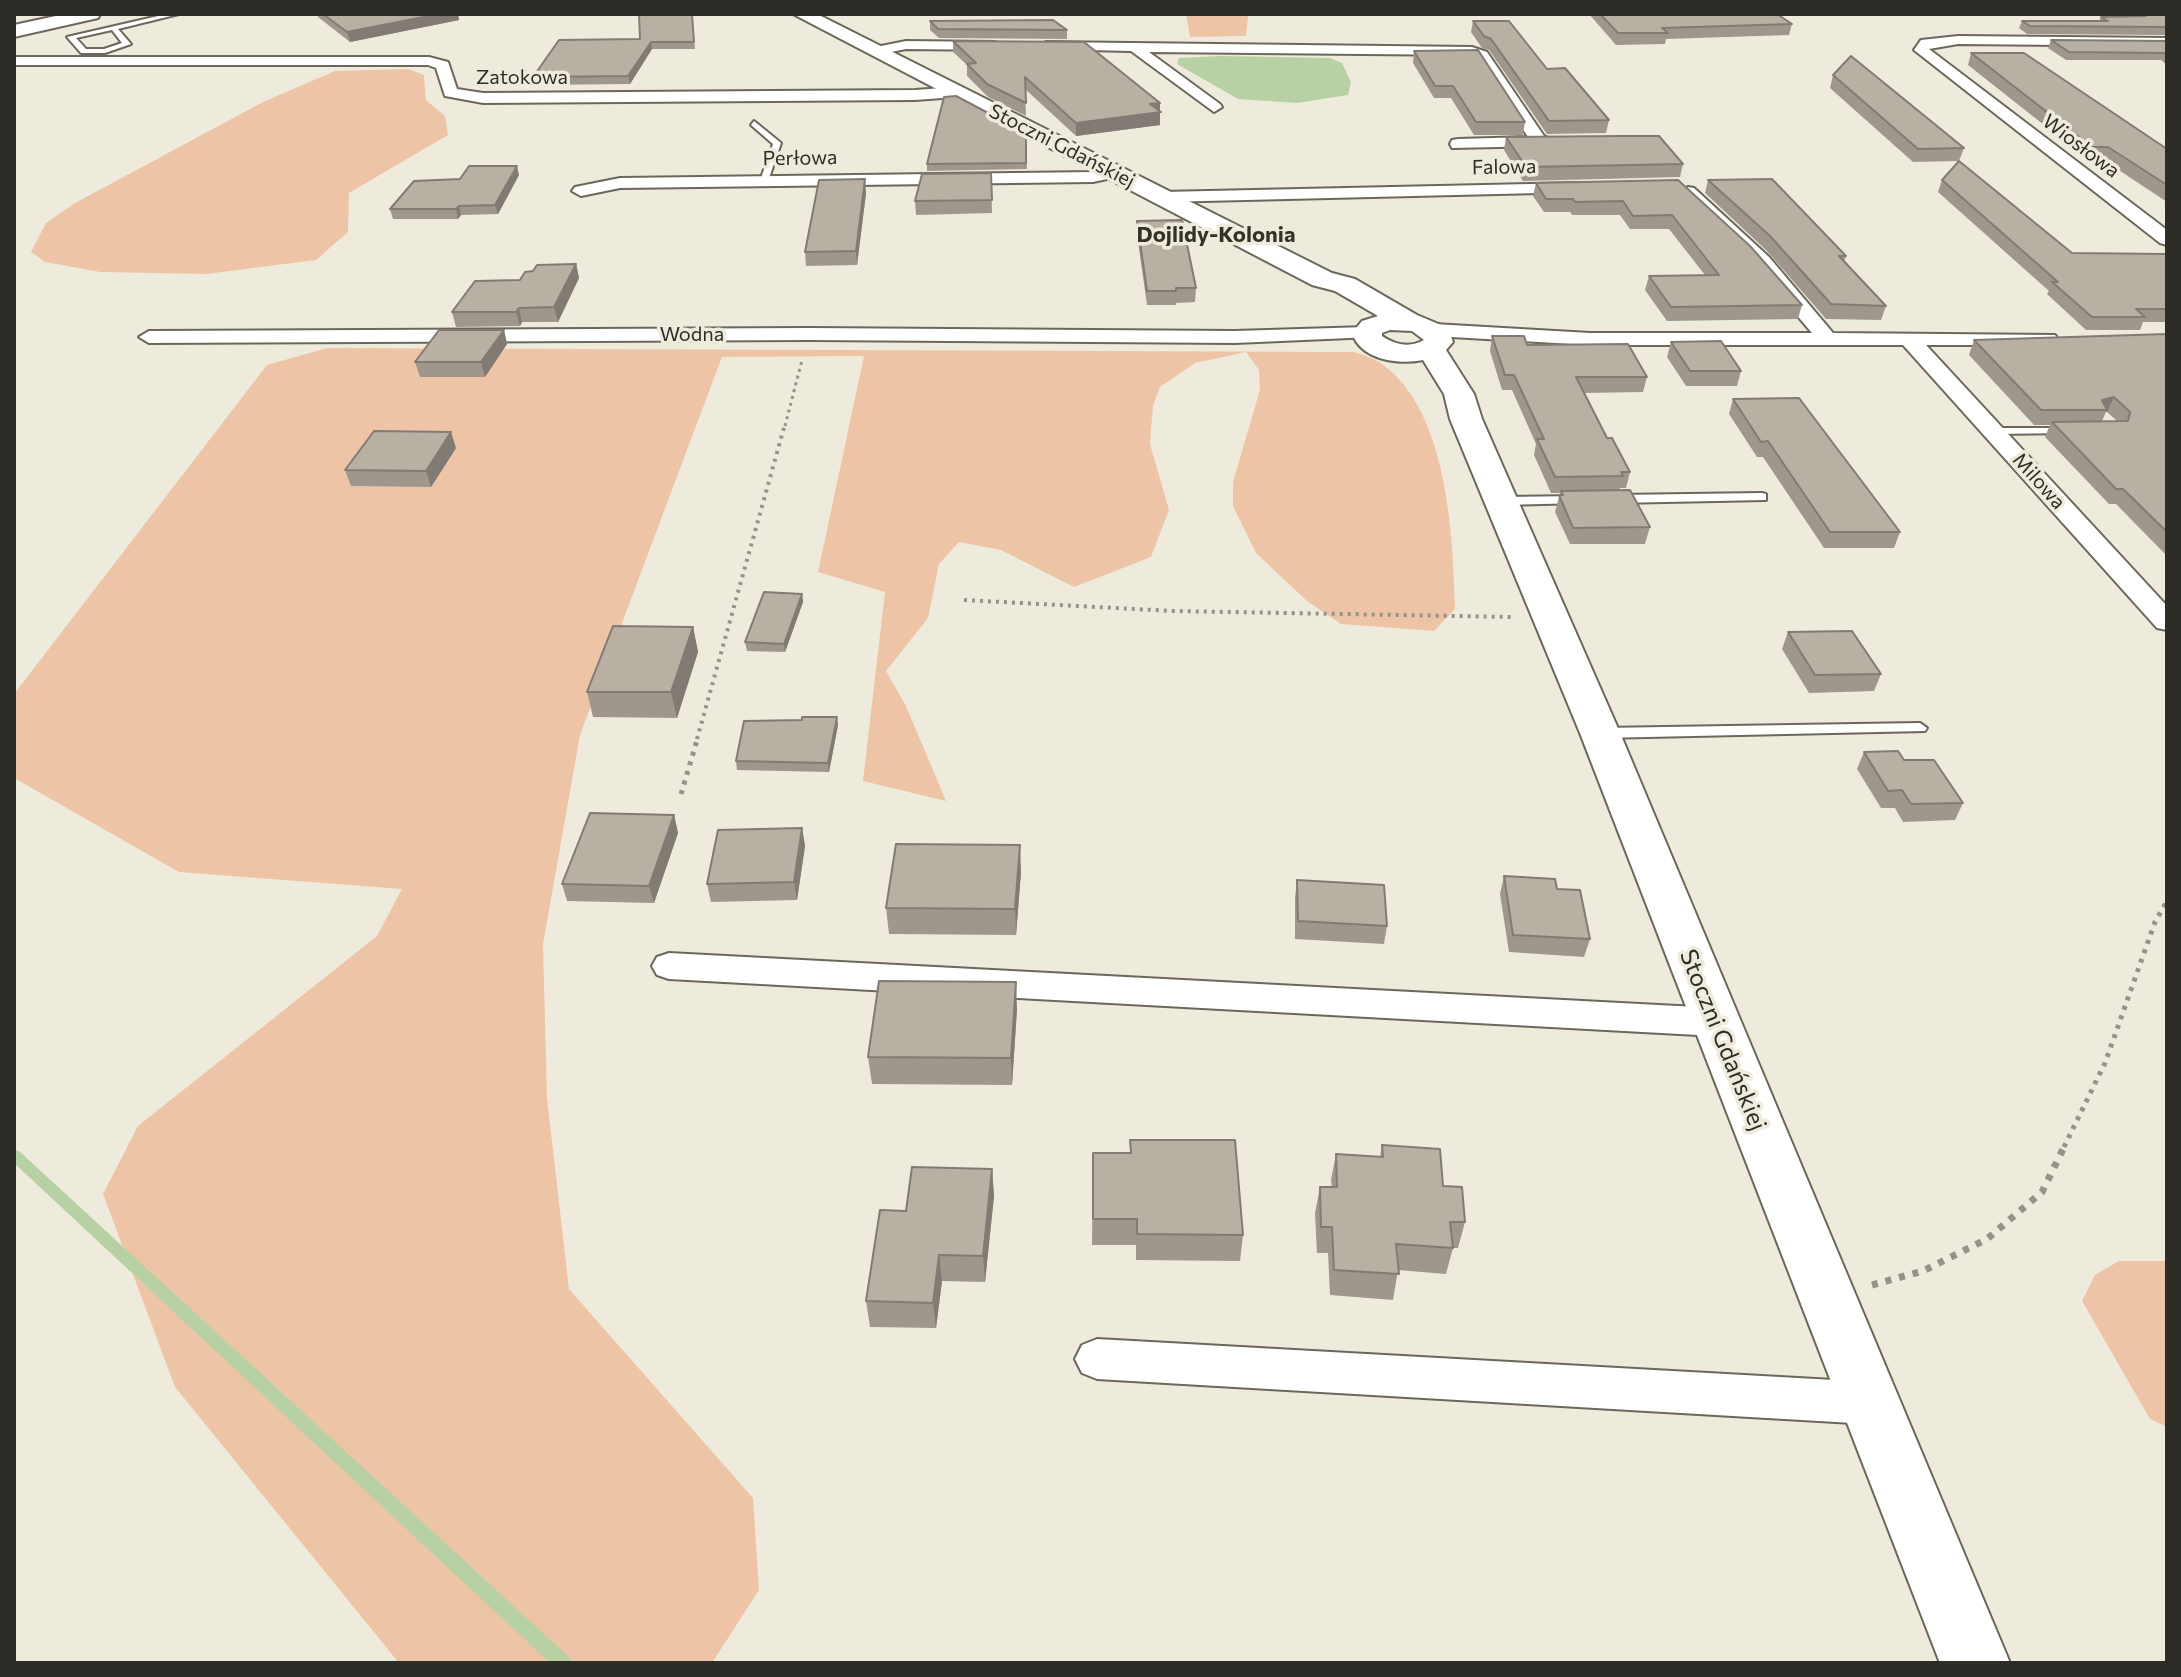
<!DOCTYPE html>
<html>
<head>
<meta charset="utf-8">
<style>
	body { margin:0 }
	#map { position:relative; width:2181px; height:1677px; overflow:hidden; background:#efebdc; font-family:Commissioner,sans-serif }
	canvas { display:block }
	.frame { position:absolute; inset:0; border:16px solid #2e2c27; pointer-events:none }
</style>
</head>
<body>
<div id="map">
<canvas width="2181" height="1677"></canvas>
<div class="frame"></div>
</div>
<script>
const ctx = document.querySelector('canvas').getContext('2d');
ctx.lineJoin = 'round';
function fillPath(path, color) { ctx.fillStyle = color; ctx.fill(path, 'evenodd'); }
function strokePath(path, color, width, dash) { ctx.strokeStyle = color; ctx.lineWidth = width; ctx.lineCap = dash ? 'butt' : 'round'; ctx.setLineDash(dash || []); ctx.stroke(path); }
function label(font, color, halo, rows, align = 'center') {
  ctx.font = font + ' Commissioner,sans-serif'; ctx.lineWidth = 7; ctx.setLineDash([]); ctx.textBaseline = 'middle'; ctx.strokeStyle = halo; ctx.fillStyle = color; for (const [text, x, y, turn = 0] of rows) {
    ctx.save(); ctx.translate(x, y); ctx.rotate((+turn || 0) * Math.PI / 180); ctx.textAlign = isNaN(turn) ? turn : align; if (halo) ctx.strokeText(text, 0, 0); ctx.fillText(text, 0, 0); ctx.restore();
  }
}
fillPath(new Path2D(`
	M 1186,14 L 1536,14 L 1248,16 L 1246,36 L 1190,37 Z
	M 408,69 L 424,75 L 426,100 L 445,116 L 448,135 L 349,193 L 348,232 L 316,260 L 206,274 L 100,272 L 45,262 L 31,252 L 46,223 L 75,203 L 263,102 L 335,71 Z
	M 327,348 L 1354,352 C 1363,355 1374,358 1382,364 C 1448,411 1453,536 1455,609 L 1434,631 L 1341,624 L 1307,601 L 1256,553 L 1233,506 L 1233,482 L 1260,390 L 1259,370 L 1246,352 L 1195,363 L 1160,387 L 1153,405 L 1150,444 L 1169,510 L 1151,557 L 1074,587 L 1001,550 L 959,542 L 939,564 L 928,618 L 886,671 L 906,706 L 946,801 L 863,781 L 885,592 L 818,572 L 864,356 L 722,357 L 580,735 L 543,944 L 547,1098 L 569,1289 L 753,1498 L 759,1590 L 712,1663 L 399,1663 L 175,1387 L 103,1194 L 138,1126 L 377,936 L 402,889 L 179,872 L 14,778 L 14,694 L 267,365 Z
	M 2119,1261 L 2167,1261 L 2167,1427 L 2150,1419 L 2082,1301 L 2095,1275 Z`), '#eec4a7');
fillPath(new Path2D(`
	M 1220,56 L 1330,58 L 1342,63 L 1351,82 L 1348,95 L 1297,103 L 1238,99 L 1177,64 L 1179,58 Z`), '#b8d1a4');
fillPath(new Path2D(`
	M 14,1150 L 19,1151 L 569,1657 L 572,1663 L 550,1663 L 14,1163 Z`), '#b8d1a4');
const lane = new Path2D(`
	M 167,14 L 179,14 L 118,29 L 131,44 L 105,53 L 81,53 L 67,37 ZM 112,30 L 122,43 L 104,49 L 86,49 L 76,38 Z
	M 754,121 L 781,143 L 768,181 L 764,184 L 760,181 L 773,144 L 751,125 Z
	M 2068,428 L 2072,429 L 2072,433 L 1994,434 L 1988,431 L 1994,428 Z
	M 1762,493 L 1766,494 L 1766,500 L 1616,503 L 1610,499 L 1616,495 Z
	M 1580,496 L 1584,497 L 1584,503 L 1502,505 L 1496,501 L 1502,497 Z
	M 1920,723 L 1927,728 L 1925,731 L 1601,738 L 1594,733 L 1601,728 Z`);
const street = new Path2D(`
	M 1958,36 L 2167,38 L 2167,46 L 1958,44 L 1929,49 L 2167,230 L 2167,245 L 2160,243 L 1914,50 L 1921,40 Z
	M 906,41 L 995,42 L 1002,46 L 995,50 L 906,49 L 876,55 L 869,51 L 871,48 Z
	M 1046,42 L 1472,47 L 1487,52 L 1544,136 L 1555,141 L 1547,146 L 1452,148 L 1450,144 L 1452,140 L 1458,139 L 1528,137 L 1477,58 L 1470,55 L 1149,52 L 1220,104 L 1222,107 L 1214,112 L 1131,51 L 1041,49 L 1039,46 Z
	M 14,57 L 429,57 L 448,62 L 457,89 L 483,93 L 915,90 L 956,87 L 964,92 L 956,97 L 915,100 L 483,103 L 445,96 L 436,68 L 428,65 L 14,65 Z
	M 1115,167 L 1124,172 L 1121,176 L 1093,182 L 620,188 L 581,196 L 572,191 L 575,187 L 620,178 L 1093,172 Z
	M 1576,183 L 1585,188 L 1582,192 L 1162,202 L 1153,197 L 1162,192 Z
	M 1688,187 L 1694,188 L 1769,257 L 1833,333 L 2055,335 L 2058,339 L 2048,345 L 1926,345 L 2167,606 L 2167,630 L 2157,628 L 1903,345 L 1590,345 L 1434,336 L 1424,330 L 1434,324 L 1590,333 L 1812,333 L 1755,266 L 1682,196 L 1679,192 Z
	M 1366,327 L 1373,329 L 1376,333 L 1373,337 L 1235,343 L 809,340 L 149,343 L 139,337 L 149,331 L 809,328 L 1235,331 Z
	M 669,953 L 1716,1008 L 1729,1012 L 1734,1022 L 1729,1032 L 1716,1036 L 669,979 L 657,975 L 652,966 L 657,957 Z
	M 1097,1339 L 1870,1382 L 1886,1388 L 1892,1403 L 1886,1418 L 1870,1424 L 1097,1379 L 1082,1373 L 1075,1359 L 1082,1345 Z`);
const secondary = new Path2D(`
	M 793,14 L 817,14 L 1332,273 L 1355,279 L 1417,315 L 1448,328 L 1453,342 L 1446,350 L 1474,394 L 1482,419 L 1620,733 L 2010,1663 L 1940,1663 L 1580,733 L 1450,419 L 1444,394 L 1423,360 C 1398,365 1361,360 1352,333 L 1362,321 L 1378,316 L 1335,291 L 1312,285 ZM 1390,330 L 1412,331 L 1424,340 C 1410,348 1395,345 1382,336 L 1382,333 Z`);
const highway = new Path2D(`
	M 65,14 L 100,14 L 98,18 L 14,37 L 14,25 Z`);
strokePath(lane, '#6b685b', 4);
strokePath(street, '#6b685b', 4);
strokePath(secondary, '#6b685b', 4);
strokePath(highway, '#6b685b', 4);
strokePath(new Path2D(`
	M 785,426 L 802,360`), '#959288', 3, [3, 4]);
strokePath(new Path2D(`
	M 964,600 L 1173,611 L 1511,617
	M 697,739 L 785,424`), '#959288', 4, [3, 5]);
strokePath(new Path2D(`
	M 681,794 L 698,737
	M 2064,1147 L 2105,1063 L 2155,922 L 2167,901`), '#959288', 5, [4, 6]);
strokePath(new Path2D(`
	M 1872,1285 L 1923,1271 L 1987,1239 L 2042,1192 L 2065,1145`), '#959288', 7, [6, 8]);
fillPath(lane, '#fff');
fillPath(street, '#fff');
fillPath(secondary, '#fff');
fillPath(highway, '#fff');
fillPath(new Path2D(`
	M 317,14 L 458,14 L 459,20 L 350,42 L 318,17 Z
	M 692,14 L 695,49 L 652,49 L 630,84 L 535,85 L 533,77 L 640,39 Z
	M 1589,14 L 1777,14 L 1792,24 L 1789,35 L 1666,39 L 1665,44 L 1616,45 Z
	M 2141,14 L 2167,14 L 2167,35 L 2027,34 L 2019,28 L 2022,21 L 2099,21 L 2101,17 L 2140,16 Z
	M 930,21 L 1067,30 L 1067,39 L 939,38 L 930,30 Z
	M 1473,21 L 1547,69 L 1609,120 L 1606,133 L 1547,134 L 1489,50 L 1482,48 L 1471,32 Z
	M 2051,40 L 2167,41 L 2167,65 L 2161,60 L 2066,60 L 2048,48 Z
	M 953,41 L 1160,112 L 1160,125 L 1076,136 L 1025,89 L 1026,116 L 988,97 L 967,76 L 967,65 L 953,52 Z
	M 1414,51 L 1525,122 L 1523,135 L 1474,135 L 1451,98 L 1434,98 L 1413,63 Z
	M 1971,53 L 2167,149 L 2167,202 L 2102,159 L 2087,159 L 1968,65 Z
	M 1833,75 L 1964,148 L 1959,161 L 2072,253 L 2167,254 L 2167,322 L 2143,322 L 2140,330 L 2086,330 L 2047,294 L 2049,291 L 1938,192 L 1942,180 L 1959,161 L 1913,162 L 1830,88 Z
	M 1026,133 L 1027,169 L 927,171 L 927,164 Z
	M 1506,137 L 1683,164 L 1680,177 L 1523,181 L 1504,150 Z
	M 991,173 L 992,213 L 916,215 L 915,201 Z
	M 519,175 L 498,214 L 461,215 L 458,219 L 393,219 L 390,209 Z
	M 1678,180 L 1802,305 L 1798,319 L 1667,321 L 1645,290 L 1649,276 L 1705,275 L 1669,229 L 1630,229 L 1620,215 L 1572,215 L 1570,212 L 1544,212 L 1533,196 L 1536,183 Z
	M 1708,180 L 1846,256 L 1844,262 L 1886,306 L 1881,320 L 1826,319 L 1766,250 L 1705,193 Z
	M 866,193 L 857,265 L 806,266 L 805,252 Z
	M 1137,221 L 1196,288 L 1195,302 L 1176,303 L 1176,305 L 1147,305 L 1137,235 Z
	M 576,264 L 579,278 L 558,322 L 522,322 L 520,326 L 456,327 L 452,312 L 520,280 L 533,271 Z
	M 504,330 L 507,344 L 485,377 L 420,377 L 415,362 Z
	M 2167,334 L 2167,556 L 2116,504 L 2109,504 L 2045,437 L 2050,425 L 2034,425 L 1969,355 L 1974,340 ZM 2106,412 L 2107,412 L 2117,421 L 2102,421 Z
	M 1492,336 L 1647,377 L 1643,392 L 1584,393 L 1607,438 L 1630,472 L 1626,488 L 1620,488 L 1619,490 L 1650,527 L 1645,544 L 1570,544 L 1555,512 L 1560,493 L 1551,493 L 1534,455 L 1536,444 L 1512,390 L 1502,390 L 1490,351 Z
	M 1671,342 L 1741,371 L 1737,386 L 1686,386 L 1667,357 Z
	M 1733,399 L 1900,532 L 1894,548 L 1824,548 L 1763,457 L 1757,457 L 1729,414 Z
	M 456,448 L 431,487 L 351,486 L 345,470 Z
	M 802,594 L 803,602 L 785,652 L 747,651 L 745,642 Z
	M 693,627 L 698,652 L 677,718 L 593,717 L 587,692 Z
	M 1788,632 L 1881,674 L 1874,691 L 1809,693 L 1782,649 Z
	M 838,725 L 829,772 L 737,770 L 736,761 Z
	M 1864,752 L 1904,760 L 1963,803 L 1955,820 L 1903,822 L 1895,808 L 1881,808 L 1857,769 Z
	M 674,815 L 678,833 L 654,903 L 567,901 L 562,884 Z
	M 802,828 L 805,846 L 797,900 L 711,902 L 707,884 Z
	M 1021,872 L 1016,935 L 889,934 L 886,908 Z
	M 1504,876 L 1557,889 L 1590,939 L 1584,957 L 1509,952 L 1500,894 Z
	M 1297,880 L 1387,926 L 1384,944 L 1295,939 L 1295,898 Z
	M 1017,1009 L 1012,1085 L 872,1084 L 868,1057 Z
	M 1382,1145 L 1443,1186 L 1465,1222 L 1458,1248 L 1453,1248 L 1446,1274 L 1398,1270 L 1393,1300 L 1330,1295 L 1328,1253 L 1317,1253 L 1315,1213 L 1320,1187 L 1332,1187 L 1331,1180 L 1336,1154 L 1380,1157 Z
	M 1093,1153 L 1243,1235 L 1240,1261 L 1136,1260 L 1136,1245 L 1092,1245 Z
	M 992,1169 L 994,1196 L 985,1282 L 942,1281 L 936,1328 L 870,1327 L 866,1301 L 906,1211 Z`), '#9f978d');
fillPath(new Path2D(`
	M 439,14 L 458,14 L 459,20 L 350,42 L 347,32 Z
	M 651,42 L 652,49 L 630,84 L 628,76 Z
	M 1160,103 L 1160,125 L 1076,136 L 1076,123 L 1150,104 Z
	M 517,166 L 519,175 L 498,214 L 495,205 Z
	M 865,179 L 866,193 L 857,265 L 856,251 Z
	M 459,206 L 461,215 L 458,219 L 456,209 Z
	M 576,264 L 579,278 L 558,322 L 554,307 Z
	M 519,308 L 522,322 L 520,326 L 516,312 Z
	M 504,330 L 507,344 L 485,377 L 481,362 Z
	M 2114,397 L 2107,412 L 2106,412 L 2107,410 L 2102,400 Z
	M 451,432 L 456,448 L 431,487 L 426,471 Z
	M 802,594 L 803,602 L 785,652 L 784,644 Z
	M 693,627 L 698,652 L 677,718 L 671,692 Z
	M 837,717 L 838,725 L 829,772 L 828,763 Z
	M 674,815 L 678,833 L 654,903 L 649,886 Z
	M 802,828 L 805,846 L 797,900 L 794,882 Z
	M 1020,845 L 1021,872 L 1016,935 L 1015,909 Z
	M 1016,982 L 1017,1009 L 1012,1085 L 1011,1058 Z
	M 992,1169 L 994,1196 L 985,1282 L 983,1256 Z
	M 939,1255 L 942,1281 L 936,1328 L 933,1303 Z`), '#827b73');
const building = new Path2D(`
	M 323,14 L 439,14 L 347,32 Z
	M 639,14 L 692,14 L 694,42 L 651,42 L 628,76 L 533,77 L 559,40 L 640,39 Z
	M 1600,14 L 1777,14 L 1792,24 L 1662,28 L 1668,33 L 1618,33 Z
	M 2142,14 L 2167,14 L 2167,27 L 2030,26 L 2022,21 L 2108,21 L 2101,17 L 2146,16 Z
	M 1053,20 L 1067,30 L 938,29 L 930,21 Z
	M 1473,21 L 1509,21 L 1547,69 L 1565,68 L 1609,120 L 1549,121 L 1491,39 L 1484,36 Z
	M 2051,40 L 2167,41 L 2167,55 L 2164,53 L 2069,52 Z
	M 953,41 L 1084,42 L 1160,103 L 1150,104 L 1161,112 L 1076,123 L 1025,77 L 1026,103 L 987,84 L 967,64 L 976,63 Z
	M 1478,50 L 1525,122 L 1476,122 L 1453,86 L 1435,86 L 1414,51 Z
	M 1971,53 L 2024,53 L 2167,149 L 2167,185 L 2108,147 L 2092,147 Z
	M 1851,56 L 1964,148 L 1918,149 L 1833,75 Z
	M 956,96 L 1026,133 L 1026,163 L 927,164 L 944,97 Z
	M 1621,136 L 1659,136 L 1683,164 L 1526,167 L 1506,137 Z
	M 1959,161 L 2072,253 L 2167,254 L 2167,309 L 2136,309 L 2145,317 L 2092,317 L 2052,282 L 2058,282 L 1942,180 Z
	M 469,166 L 517,166 L 495,205 L 459,206 L 456,209 L 390,209 L 414,181 L 460,179 Z
	M 991,173 L 992,200 L 915,201 L 922,174 Z
	M 865,179 L 856,251 L 805,252 L 819,180 Z
	M 1772,179 L 1846,256 L 1839,256 L 1886,306 L 1831,304 L 1770,236 L 1708,180 Z
	M 1678,180 L 1750,246 L 1802,305 L 1671,307 L 1649,276 L 1719,275 L 1672,215 L 1633,216 L 1623,201 L 1575,202 L 1573,199 L 1546,199 L 1536,183 Z
	M 1182,220 L 1196,288 L 1176,288 L 1176,291 L 1147,291 L 1137,221 Z
	M 576,264 L 554,307 L 519,308 L 516,312 L 452,312 L 475,281 L 520,280 L 525,272 L 533,271 L 537,265 Z
	M 439,330 L 504,330 L 481,362 L 415,362 Z
	M 2167,334 L 2167,532 L 2123,489 L 2116,489 L 2052,422 L 2128,421 L 2130,412 L 2114,397 L 2102,400 L 2107,410 L 2041,410 L 1974,340 Z
	M 1492,336 L 1524,336 L 1527,345 L 1628,344 L 1647,377 L 1576,377 L 1607,438 L 1612,438 L 1630,472 L 1621,472 L 1623,476 L 1555,477 L 1537,439 L 1544,439 L 1514,375 L 1505,375 Z
	M 1721,341 L 1741,371 L 1690,371 L 1671,342 Z
	M 1799,398 L 1900,532 L 1830,532 L 1768,441 L 1761,442 L 1733,399 Z
	M 374,431 L 451,432 L 426,471 L 345,470 Z
	M 1630,490 L 1650,527 L 1573,528 L 1559,495 L 1563,495 L 1561,491 Z
	M 764,592 L 802,594 L 784,644 L 745,642 Z
	M 613,626 L 693,627 L 671,692 L 587,692 Z
	M 1852,631 L 1881,674 L 1815,675 L 1788,632 Z
	M 802,717 L 837,717 L 828,763 L 736,761 L 744,721 L 802,720 Z
	M 1898,751 L 1904,760 L 1934,760 L 1963,803 L 1911,804 L 1902,790 L 1888,791 L 1864,752 Z
	M 590,813 L 674,815 L 649,886 L 562,884 Z
	M 802,828 L 794,882 L 707,884 L 718,830 Z
	M 896,844 L 1020,845 L 1015,909 L 886,908 Z
	M 1504,876 L 1555,879 L 1557,889 L 1580,890 L 1590,939 L 1513,935 Z
	M 1297,880 L 1384,885 L 1387,926 L 1298,921 Z
	M 879,981 L 1016,982 L 1011,1058 L 868,1057 Z
	M 1130,1140 L 1235,1140 L 1243,1235 L 1137,1234 L 1137,1219 L 1093,1219 L 1093,1153 L 1131,1153 Z
	M 1382,1145 L 1440,1149 L 1443,1186 L 1462,1187 L 1465,1222 L 1450,1222 L 1453,1248 L 1396,1244 L 1399,1274 L 1334,1270 L 1332,1227 L 1321,1227 L 1320,1187 L 1337,1187 L 1336,1154 L 1383,1157 Z
	M 912,1167 L 992,1169 L 983,1256 L 939,1255 L 933,1303 L 866,1301 L 880,1210 L 906,1211 Z`);
fillPath(building, '#b9b0a4');
strokePath(building, '#827b73', 2);
label('20px', '#2e2c27', '#efebdc', [
	["Zatokowa",522,77],
	["Stoczni Gdańskiej",1062,146,27],
	["Wiosłowa",2081,146,37],
	["Perłowa",800,158,-1],
	["Falowa",1504,167,-1],
	["Wodna",692,334],
	["Milowa",2039,481,48]
]);
label('bold 22px', '#343125', '#efebdc', [
	["Dojlidy-Kolonia",1216,235]
]);
label('24px', '#2e2c27', '#efebdc', [
	["Stoczni Gdańskiej",1723,1040,68]
]);
</script>
</body>
</html>
